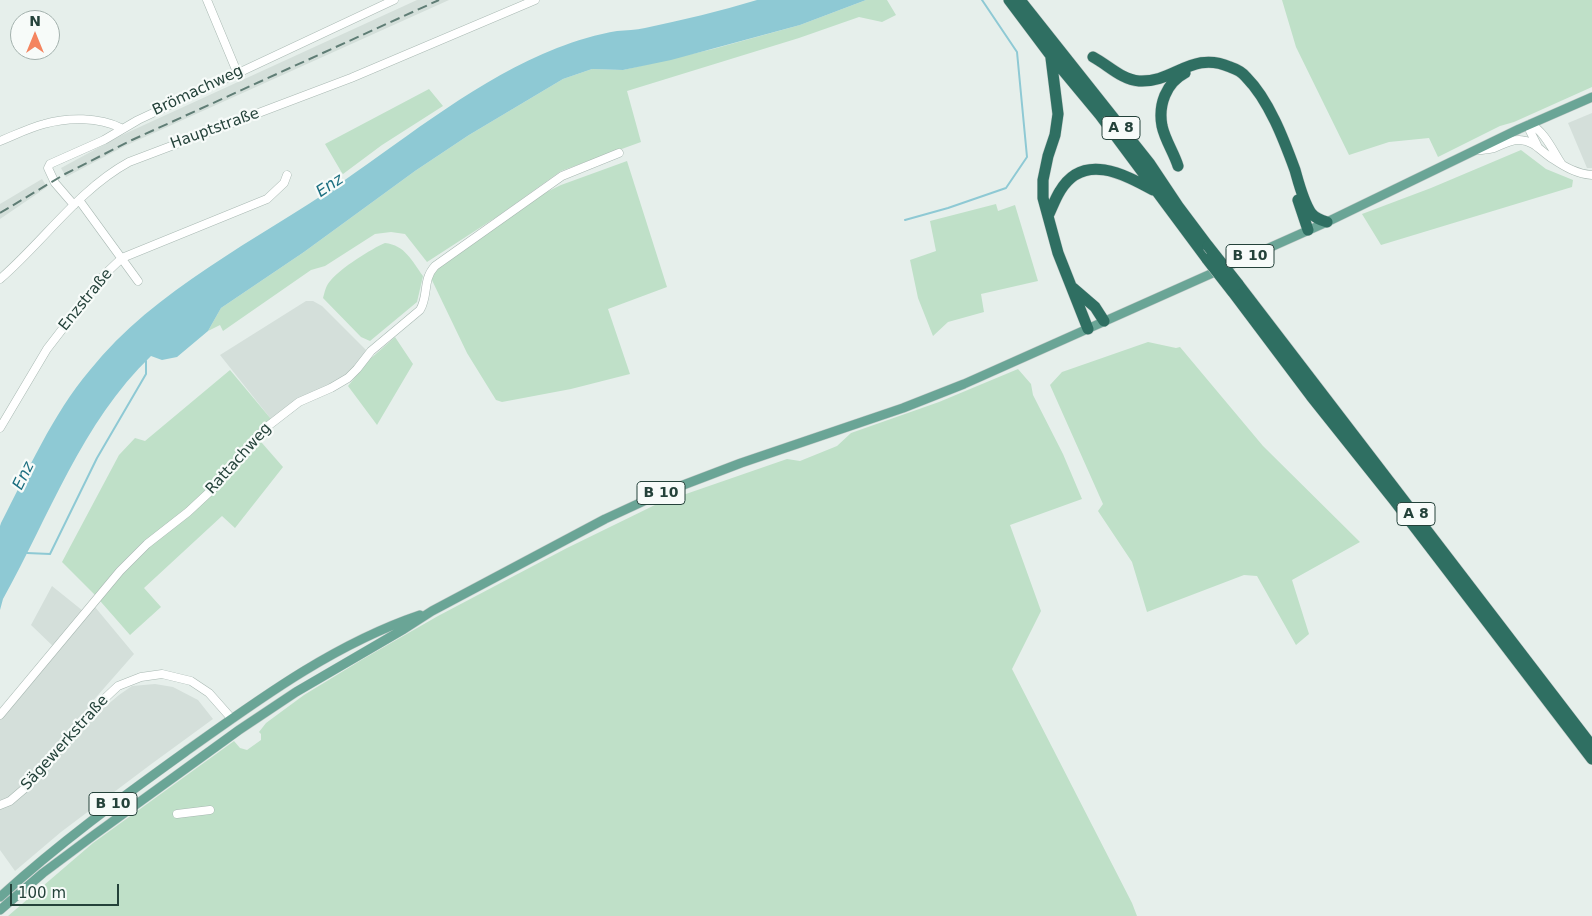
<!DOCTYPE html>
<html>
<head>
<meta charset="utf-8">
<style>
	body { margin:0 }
	#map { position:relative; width:1592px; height:916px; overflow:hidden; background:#e6efeb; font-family:"DejaVu Sans",sans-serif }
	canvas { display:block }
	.north { position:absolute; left:10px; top:10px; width:50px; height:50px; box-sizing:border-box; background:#f7fbf9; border:1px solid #a3b1ad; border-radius:50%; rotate:0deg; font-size:14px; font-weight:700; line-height:20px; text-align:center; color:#24423a }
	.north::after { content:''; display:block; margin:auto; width:18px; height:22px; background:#f4845f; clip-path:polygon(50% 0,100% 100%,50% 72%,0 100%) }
	.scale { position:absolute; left:10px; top:884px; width:109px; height:22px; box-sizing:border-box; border:2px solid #24423a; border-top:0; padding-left:6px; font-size:15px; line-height:18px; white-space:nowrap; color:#24423a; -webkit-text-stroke:4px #f7fbf9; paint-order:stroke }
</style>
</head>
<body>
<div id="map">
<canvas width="1592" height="916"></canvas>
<div class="north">N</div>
<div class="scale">100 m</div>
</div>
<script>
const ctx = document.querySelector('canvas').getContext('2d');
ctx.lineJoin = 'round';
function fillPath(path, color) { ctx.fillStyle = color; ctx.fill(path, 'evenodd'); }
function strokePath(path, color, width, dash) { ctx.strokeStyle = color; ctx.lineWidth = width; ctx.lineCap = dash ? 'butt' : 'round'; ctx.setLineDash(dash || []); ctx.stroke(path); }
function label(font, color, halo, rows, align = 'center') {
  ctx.font = font + ' "DejaVu Sans",sans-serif'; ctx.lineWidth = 4.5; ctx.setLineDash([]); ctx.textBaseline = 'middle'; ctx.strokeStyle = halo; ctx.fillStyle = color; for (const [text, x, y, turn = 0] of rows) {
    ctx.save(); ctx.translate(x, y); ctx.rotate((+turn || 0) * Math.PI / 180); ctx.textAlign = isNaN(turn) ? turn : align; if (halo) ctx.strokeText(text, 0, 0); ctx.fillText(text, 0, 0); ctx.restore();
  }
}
fillPath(new Path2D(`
	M 417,0 L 449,0 L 125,146 L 66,177 L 61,168 L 120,136 Z
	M 1592,113 L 1592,168 L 1587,168 L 1568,123 Z
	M 42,179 L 47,187 L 0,219 L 0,204 Z
	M 306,301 L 313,301 L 322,306 L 366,350 L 356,366 L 342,379 L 291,403 L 271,419 L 220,355 Z
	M 52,586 L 88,615 L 95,607 L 134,654 L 91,703 L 100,711 L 119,695 L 132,686 L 155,684 L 173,687 L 198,700 L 213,719 L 150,765 L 61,832 L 15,871 L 0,850 L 0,718 L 57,650 L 31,625 Z`), '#d4dfda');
fillPath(new Path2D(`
	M 866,0 L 887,0 L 896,15 L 882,22 L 859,17 L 799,38 L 627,91 L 641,142 L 561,171 L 498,216 L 427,262 L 405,234 L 391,232 L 375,234 L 325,266 L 311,270 L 223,331 L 220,325 L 208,331 L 221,308 L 304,252 L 415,171 L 469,135 L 563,79 L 592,69 L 623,70 L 713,49 L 800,25 Z
	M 1282,0 L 1592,0 L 1592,87 L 1514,122 L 1500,126 L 1438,157 L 1429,138 L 1389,142 L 1349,155 L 1296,47 Z
	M 429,89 L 443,106 L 382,145 L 343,174 L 342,173 L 325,144 Z
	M 1521,150 L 1546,169 L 1573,180 L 1572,187 L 1381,245 L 1362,214 L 1431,188 Z
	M 627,161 L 667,287 L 608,309 L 630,374 L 571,389 L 502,402 L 496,400 L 467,353 L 429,274 L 524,203 L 561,185 Z
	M 996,204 L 998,211 L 1015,205 L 1038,281 L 981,294 L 984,312 L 948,322 L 933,336 L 918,298 L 910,260 L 936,251 L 930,221 Z
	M 385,243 C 405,245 412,261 423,276 L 417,302 L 370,341 L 361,337 L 323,298 C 325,291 326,285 331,280 C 341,268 371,249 385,243 Z
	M 395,337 L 413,364 L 377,425 L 348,386 L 369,360 Z
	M 1148,342 L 1176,348 L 1180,347 L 1263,446 L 1360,542 L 1292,580 L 1309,634 L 1296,645 L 1257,576 L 1244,575 L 1147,612 L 1132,562 L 1098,511 L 1103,504 L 1050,385 L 1062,372 Z
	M 1018,369 L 1031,384 L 1033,395 L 1063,454 L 1082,499 L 1010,525 L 1041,611 L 1012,669 L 1132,903 L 1137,916 L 8,916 L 93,843 L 234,741 L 240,748 L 247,750 L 261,740 L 261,734 L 259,732 L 266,723 L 304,695 L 363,659 L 438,616 L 567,548 L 657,504 L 787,459 L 800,461 L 837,446 L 851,433 L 939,402 Z
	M 230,370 L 271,419 L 255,435 L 283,467 L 235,528 L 222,516 L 144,588 L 161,607 L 130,635 L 94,594 L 62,562 L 119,455 L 135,438 L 145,441 Z`), '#bfe0c8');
fillPath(new Path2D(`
	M 757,0 L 866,0 L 800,25 L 671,60 L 623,70 L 592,69 L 563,79 L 469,135 L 415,171 L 304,252 L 221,308 L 208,331 L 177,357 L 162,360 L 151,356 C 82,422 49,517 3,599 L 0,610 L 0,526 L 1,523 C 28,471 52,415 90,370 C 155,289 257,240 342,182 C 410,135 480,78 557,48 C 575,41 598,34 617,31 C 626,30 636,30 645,28 C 683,20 720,11 757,0 Z`), '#8ec9d4');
strokePath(new Path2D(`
	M 905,220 L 948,208 L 1006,188 L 1027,157 L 1017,52 L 982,0
	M 27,553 L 50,554 L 97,458 L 146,374 L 146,361`), '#8ec9d4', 2);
const minor = new Path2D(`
	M 207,0 L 237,72
	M 0,141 C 15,135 29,128 44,124 C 68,117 99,117 121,128
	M 1537,145 L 1530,131 L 1530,124 C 1544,131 1552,149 1561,163
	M 1479,150 C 1484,150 1489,149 1494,148 C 1502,145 1511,139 1520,140 C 1535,141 1541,152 1553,159 C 1565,167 1577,174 1592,175
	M 79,200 L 138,281
	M 74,205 L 55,183 L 48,168 L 50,164 L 104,140 L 138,120 L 394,0
	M 0,279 C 44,241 78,190 129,162 L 351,78 L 535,0
	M 0,428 L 47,349 L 105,274 L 122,258 L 267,199 L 284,183 L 287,175
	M 0,715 L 120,571 L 147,544 L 188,512 L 217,485 L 252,442 L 268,426 L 299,402 L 331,388 L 348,378 L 357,369 L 371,351 L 420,310 C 429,295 422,280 435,266 L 562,176 L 619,153
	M 0,805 L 10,801 L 24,789 L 102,701 L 118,686 L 141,677 L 162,674 L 191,681 L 209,693 L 232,719
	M 177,814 L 210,810`);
const major = new Path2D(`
	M 0,897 C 58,844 121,798 185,752 C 258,700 334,644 420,615
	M 0,910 L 43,873 L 94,835 L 239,730 L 296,692 L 404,629 L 432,611 L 605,519 L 657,495 L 741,463 L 903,408 L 964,384 L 1327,222 L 1519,129 L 1592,97`);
const highway = new Path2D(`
	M 1009,0 L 1051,56 L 1100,115 L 1207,259
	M 1020,0 L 1150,164 L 1178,206 L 1208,246
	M 1093,57 C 1108,65 1122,80 1139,81 C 1174,83 1192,50 1230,67 C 1236,69 1242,72 1246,77 C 1269,100 1284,140 1295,170 C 1299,184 1303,201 1311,213 C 1315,218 1320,220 1327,222
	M 1051,58 L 1058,114 L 1055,135 L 1048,156 L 1043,180 L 1043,198 L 1058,253 L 1088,329
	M 1178,166 C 1174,153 1165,140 1162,126 C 1158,105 1166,83 1185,73
	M 1298,200 L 1308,230
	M 1048,216 C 1052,208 1055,199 1060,191 C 1083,152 1124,174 1153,190
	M 1238,284 L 1592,746
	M 1073,288 L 1095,307 L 1104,321
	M 1232,291 L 1311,396 L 1394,500 L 1592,759`);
strokePath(minor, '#a8b8b2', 9);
strokePath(major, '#c2cac8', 10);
strokePath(highway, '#c2cac8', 12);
strokePath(minor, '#fff', 8);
strokePath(major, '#6aa596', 9);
strokePath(highway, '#2f6f62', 11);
strokePath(new Path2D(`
	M 0,213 L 65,174 L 132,140 L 439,0`), '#5f7d75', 2, [10, 5]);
const highwayBridge = new Path2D(`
	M 1208,246 L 1238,284
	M 1207,259 L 1232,291`);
strokePath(highwayBridge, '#c2cac8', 12, []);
strokePath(highwayBridge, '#2f6f62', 11);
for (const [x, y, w] of [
	[1121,128,38],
	[1250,256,48],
	[661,493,48],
	[1416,514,38],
	[113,804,48]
]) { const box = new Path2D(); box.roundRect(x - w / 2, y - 11.5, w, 23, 4); ctx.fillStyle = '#f7fbf9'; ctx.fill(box); strokePath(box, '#24423a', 1); }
label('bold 14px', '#24423a', null, [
	["A 8",1121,128],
	["B 10",1250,256],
	["B 10",661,493],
	["A 8",1416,514],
	["B 10",113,804]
]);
label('15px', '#24423a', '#f7fbf9', [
	["Brömachweg",198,91,-25],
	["Hauptstraße",215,129,-20],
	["Enzstraße",86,300,-51],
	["Rattachweg",239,459,-48],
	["Sägewerkstraße",65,743,-48]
]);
label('italic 16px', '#1c6f80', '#f7fbf9', [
	["Enz",330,186,-34],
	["Enz",24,476,-64]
]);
</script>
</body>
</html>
